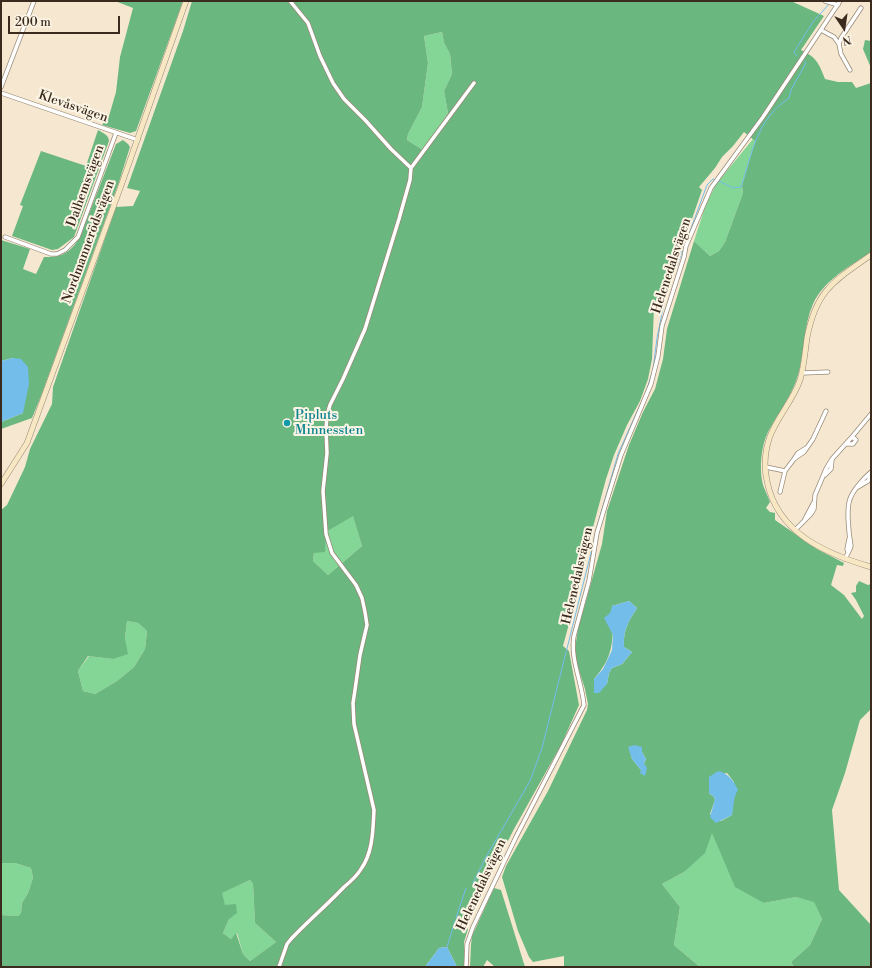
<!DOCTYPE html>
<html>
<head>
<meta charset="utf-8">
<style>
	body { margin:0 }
	#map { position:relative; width:872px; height:968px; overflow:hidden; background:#f6e8d0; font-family:"Libre Bodoni",serif }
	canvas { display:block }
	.frame { position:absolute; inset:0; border:2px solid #3b2a1e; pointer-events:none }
	.north { position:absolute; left:824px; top:8px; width:40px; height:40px; -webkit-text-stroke:3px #fcf5e5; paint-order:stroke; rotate:167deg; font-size:11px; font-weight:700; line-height:16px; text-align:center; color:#3b2a1e }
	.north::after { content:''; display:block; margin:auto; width:14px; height:18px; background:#3b2a1e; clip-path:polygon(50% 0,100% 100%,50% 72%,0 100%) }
	.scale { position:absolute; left:8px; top:16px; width:112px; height:18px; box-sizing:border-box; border:2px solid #3b2a1e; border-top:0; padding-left:5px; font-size:12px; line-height:14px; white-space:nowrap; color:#3b2a1e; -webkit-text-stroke:3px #fcf5e5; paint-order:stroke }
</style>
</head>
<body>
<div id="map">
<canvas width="872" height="968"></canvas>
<div class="frame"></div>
<div class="north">N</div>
<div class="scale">200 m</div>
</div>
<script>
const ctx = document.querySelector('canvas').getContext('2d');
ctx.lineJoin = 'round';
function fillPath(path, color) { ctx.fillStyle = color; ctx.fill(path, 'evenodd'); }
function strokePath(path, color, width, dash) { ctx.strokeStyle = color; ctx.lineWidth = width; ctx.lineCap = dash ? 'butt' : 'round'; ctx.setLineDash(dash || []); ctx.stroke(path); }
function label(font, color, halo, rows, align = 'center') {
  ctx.font = font + ' "Libre Bodoni",serif'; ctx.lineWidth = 4; ctx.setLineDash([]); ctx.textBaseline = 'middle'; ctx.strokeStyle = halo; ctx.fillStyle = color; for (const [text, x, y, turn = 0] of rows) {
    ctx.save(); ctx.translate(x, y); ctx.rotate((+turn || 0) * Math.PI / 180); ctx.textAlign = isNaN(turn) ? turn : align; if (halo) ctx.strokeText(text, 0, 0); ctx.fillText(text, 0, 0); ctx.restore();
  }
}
fillPath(new Path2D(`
	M 442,32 L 444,43 L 450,54 L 452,74 L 444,91 L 448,113 L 423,150 L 407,140 L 408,134 L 422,107 L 428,63 L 424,36 Z
	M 753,139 L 755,141 L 742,186 L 743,193 L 725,242 L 719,251 L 710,256 L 694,241 L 705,207 L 716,184 Z
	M 353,515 L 362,546 L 328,575 L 313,561 L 314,553 L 326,532 Z
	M 127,621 L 138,623 L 147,631 L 145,649 L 134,667 L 117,681 L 95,694 L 83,691 L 78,671 L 89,656 L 113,659 L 125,639 Z
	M 712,832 L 764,903 L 796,897 L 814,901 L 822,919 L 810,945 L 791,962 L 794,967 L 700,967 L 674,945 L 680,907 L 662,884 L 684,872 Z
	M 1,863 L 15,863 L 31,868 L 33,878 L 28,893 L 22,903 L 21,913 L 18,916 L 1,915 Z
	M 250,880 L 253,884 L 255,923 L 276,942 L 250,961 L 243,954 L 237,933 L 231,939 L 223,933 L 229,919 L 221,893 Z`), '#84d697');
fillPath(new Path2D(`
	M 115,1 L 183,1 L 136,131 L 130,133 L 102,125 L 109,116 L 116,92 L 120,57 L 133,8 Z
	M 192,1 L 791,1 L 824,16 L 801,50 C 816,57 819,63 825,79 L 838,82 L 852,82 L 856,88 L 871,83 L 871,252 C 850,266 824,280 813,304 C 803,326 805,352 798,375 C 792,396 778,413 768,432 C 761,446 759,469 763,485 C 765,491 768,496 770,502 L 766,508 L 770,512 L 775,513 L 775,520 L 817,549 L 844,563 L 843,566 L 837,565 L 831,585 L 844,595 L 862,619 L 864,616 L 856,600 L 851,593 L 856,592 L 856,586 L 859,581 L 868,585 L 871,584 L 871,709 L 860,720 L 845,773 L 832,810 L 839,890 L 871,925 L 871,967 L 794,967 L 791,962 L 810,945 L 822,919 L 814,902 L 796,897 L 764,903 L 735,887 L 712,833 L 705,853 L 684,872 L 662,884 L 680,907 L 674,945 L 700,967 L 564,967 L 564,956 L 533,962 L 529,957 L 518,931 L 502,877 L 506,866 L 548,791 L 587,710 L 588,704 L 585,689 L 576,661 L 575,649 L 578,629 L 602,544 L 607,511 L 629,445 L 643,412 L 655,389 L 663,359 L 667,329 L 694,241 L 710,256 L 719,251 L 725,242 L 743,193 L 742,186 L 755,141 L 744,132 L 733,146 L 722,157 L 715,168 L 699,187 L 702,190 L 668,288 L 665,301 L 654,307 L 652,359 L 648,379 L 640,401 L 627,425 L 614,455 L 606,479 L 589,542 L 583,572 L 563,646 L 569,651 L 579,705 L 561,745 L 514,829 L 488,880 L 476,907 L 466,924 L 465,927 L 468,929 L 464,942 L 464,967 L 457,967 L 447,947 L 439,948 L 425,967 L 1,967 L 1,915 L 18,916 L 21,913 L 22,903 L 28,893 L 33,878 L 31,868 L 15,863 L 1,863 L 1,510 L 7,505 L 25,467 L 30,449 L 52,404 L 53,387 L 116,207 L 133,206 L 140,191 L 127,188 L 183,31 ZM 442,32 L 444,43 L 450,54 L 452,74 L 444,91 L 448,113 L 423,150 L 407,140 L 408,134 L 422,107 L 428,63 L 424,36 ZM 353,516 L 362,546 L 328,575 L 313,561 L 314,553 L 325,552 L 326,532 ZM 629,601 L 637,608 C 628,622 623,630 624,647 L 632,652 L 622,664 L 612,668 L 609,673 L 607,684 L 594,679 C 616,654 613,637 612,606 ZM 127,621 L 138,623 L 147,631 L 145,649 L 134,667 L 117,681 L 95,694 L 83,691 L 78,671 L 88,656 L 113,659 L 128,654 L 125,639 ZM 629,748 L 642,752 L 646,759 L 641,770 L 632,759 ZM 727,773 L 734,782 L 732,815 L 721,821 L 710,814 L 715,800 L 714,797 L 709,793 L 709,777 ZM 250,880 L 253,884 L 255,923 L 276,942 L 250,961 L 243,954 L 236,933 L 231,939 L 223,933 L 229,919 L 237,913 L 236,904 L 225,905 L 222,893 Z
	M 865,40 L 871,41 L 871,68 L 863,49 Z
	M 98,130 C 103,133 109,135 109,141 L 74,237 L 58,249 L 52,250 L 12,236 L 23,206 L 20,205 L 41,151 L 86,166 Z
	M 123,140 L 128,144 L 130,147 L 119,182 L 41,396 L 32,418 L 1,429 L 1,422 L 23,413 L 13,358 L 1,361 L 1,240 L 30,249 L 23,269 L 36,274 L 44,257 C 62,258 71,252 80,237 L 116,144 Z
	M 494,888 L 501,890 L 525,967 L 495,967 L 487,960 L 483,967 L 470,967 L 471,945 L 472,936 Z`), '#6bb780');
fillPath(new Path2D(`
	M 13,358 L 21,359 L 28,367 L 29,384 L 23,413 L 1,422 L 1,361 Z
	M 629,601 L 637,608 C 628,622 623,630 624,647 L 632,652 L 622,664 L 612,668 L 609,673 L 607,684 L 599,693 L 594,693 L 594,679 L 603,669 L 612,650 L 613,635 L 604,618 L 610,613 L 612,606 Z
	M 634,745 L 642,747 L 642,752 L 646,759 L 644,763 L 647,768 L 645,776 L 640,773 L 641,770 L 632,759 L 628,747 Z
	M 718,771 C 728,773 734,781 738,790 C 733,797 734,806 732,815 L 716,823 L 710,817 L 715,799 L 714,797 L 709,793 L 709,777 Z
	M 447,947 L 457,967 L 425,967 L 439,948 Z`), '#73bdeb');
strokePath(new Path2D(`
	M 797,56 L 794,52 L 813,22 L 829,4
	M 719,181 L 733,188 L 741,187 C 752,153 757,119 789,98 L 791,90 L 806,63 L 805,61
	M 686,242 L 707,185 L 713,179 L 716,180
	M 653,370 L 657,338 L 670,273 L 677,266 L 684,247
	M 645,395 L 652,373
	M 596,530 L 618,454 L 640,405
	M 473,883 L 486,857 L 530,781 L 542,748 L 595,537
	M 456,918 L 466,888
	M 447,947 L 455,921`), '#73bdeb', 1);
const street = new Path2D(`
	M 290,1 L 308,23 L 320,56 L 333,83 L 344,99 L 366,121 L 391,149 L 411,168
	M 825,1 L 838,5
	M 821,30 L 834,37 L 839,44 L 841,54 L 850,70
	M 839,44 L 841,38 L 861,8
	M 1,87 L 34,1
	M 1,93 L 138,140
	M 5,237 L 51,254 L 57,254 L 65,250 L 78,237 L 116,133
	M 802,373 L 828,372
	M 851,438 L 871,414
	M 794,459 L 798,453 L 806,448
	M 766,467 L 785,471
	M 825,475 L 831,469 L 832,460
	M 858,487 L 868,481 L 871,475
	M 780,492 L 785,471 L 794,459 L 804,452 L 813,439 L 826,411
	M 805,519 L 814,502
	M 795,530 L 811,514 L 814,509 L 815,495 L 826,469 L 832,459 L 851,438 L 854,438 L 856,440 L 853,444 L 846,444
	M 848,552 L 847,549 L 849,539
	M 845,559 L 850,549 L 851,546 C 849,535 846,509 850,499 C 853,490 864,478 871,472
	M 279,967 L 287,944 L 291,939 C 308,921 327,905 344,887 C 350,882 357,876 361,869 C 373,853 373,829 374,810 L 354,724 L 353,703 L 355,690 L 360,655 L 367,625 L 365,612 L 362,598 L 356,585 L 332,553 L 326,534 L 323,491 L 327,453 L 326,429 L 327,415 L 330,405 L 343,379 L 365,329 L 399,219 L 410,180 L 411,168 L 474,83
	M 466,967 L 467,944 L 473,927 L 516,837 L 584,705 C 582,682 570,659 574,636 L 589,581 L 597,533 L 606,503 L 621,455 L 651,384 L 658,356 L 662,326 L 684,257 L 686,246 L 711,188 L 763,117 L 840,1`);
const secondary = new Path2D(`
	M 871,255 C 834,281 816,290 807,338 C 805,352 804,367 800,380 C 793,401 776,418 769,439 C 765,452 764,468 767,481 C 777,533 826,554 871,567
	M 1,484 L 27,443 L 122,183 L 186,1`);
strokePath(street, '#988977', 5);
strokePath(secondary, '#988977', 6);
strokePath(street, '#fff', 3.5);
strokePath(secondary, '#f7e8c3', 5);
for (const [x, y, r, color] of [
	[287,423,4,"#0f9aa8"]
]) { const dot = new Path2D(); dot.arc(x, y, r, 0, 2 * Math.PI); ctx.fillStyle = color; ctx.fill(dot); strokePath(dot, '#fcf5e5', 1.5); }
label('13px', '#3b2a1e', '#fcf5e5', [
	["Klevåsvägen",73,107,19],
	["Dalhemsvägen",86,186,-70],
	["Nordmannerödsvägen",89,242,-70],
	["Helenedalsvägen",672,266,-72],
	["Helenedalsvägen",578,576,-77],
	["Helenedalsvägen",482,885,-65]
]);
label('13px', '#0d838f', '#fcf5e5', [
	["Pipluts",295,416],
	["Minnessten",295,431]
], 'left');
</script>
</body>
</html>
